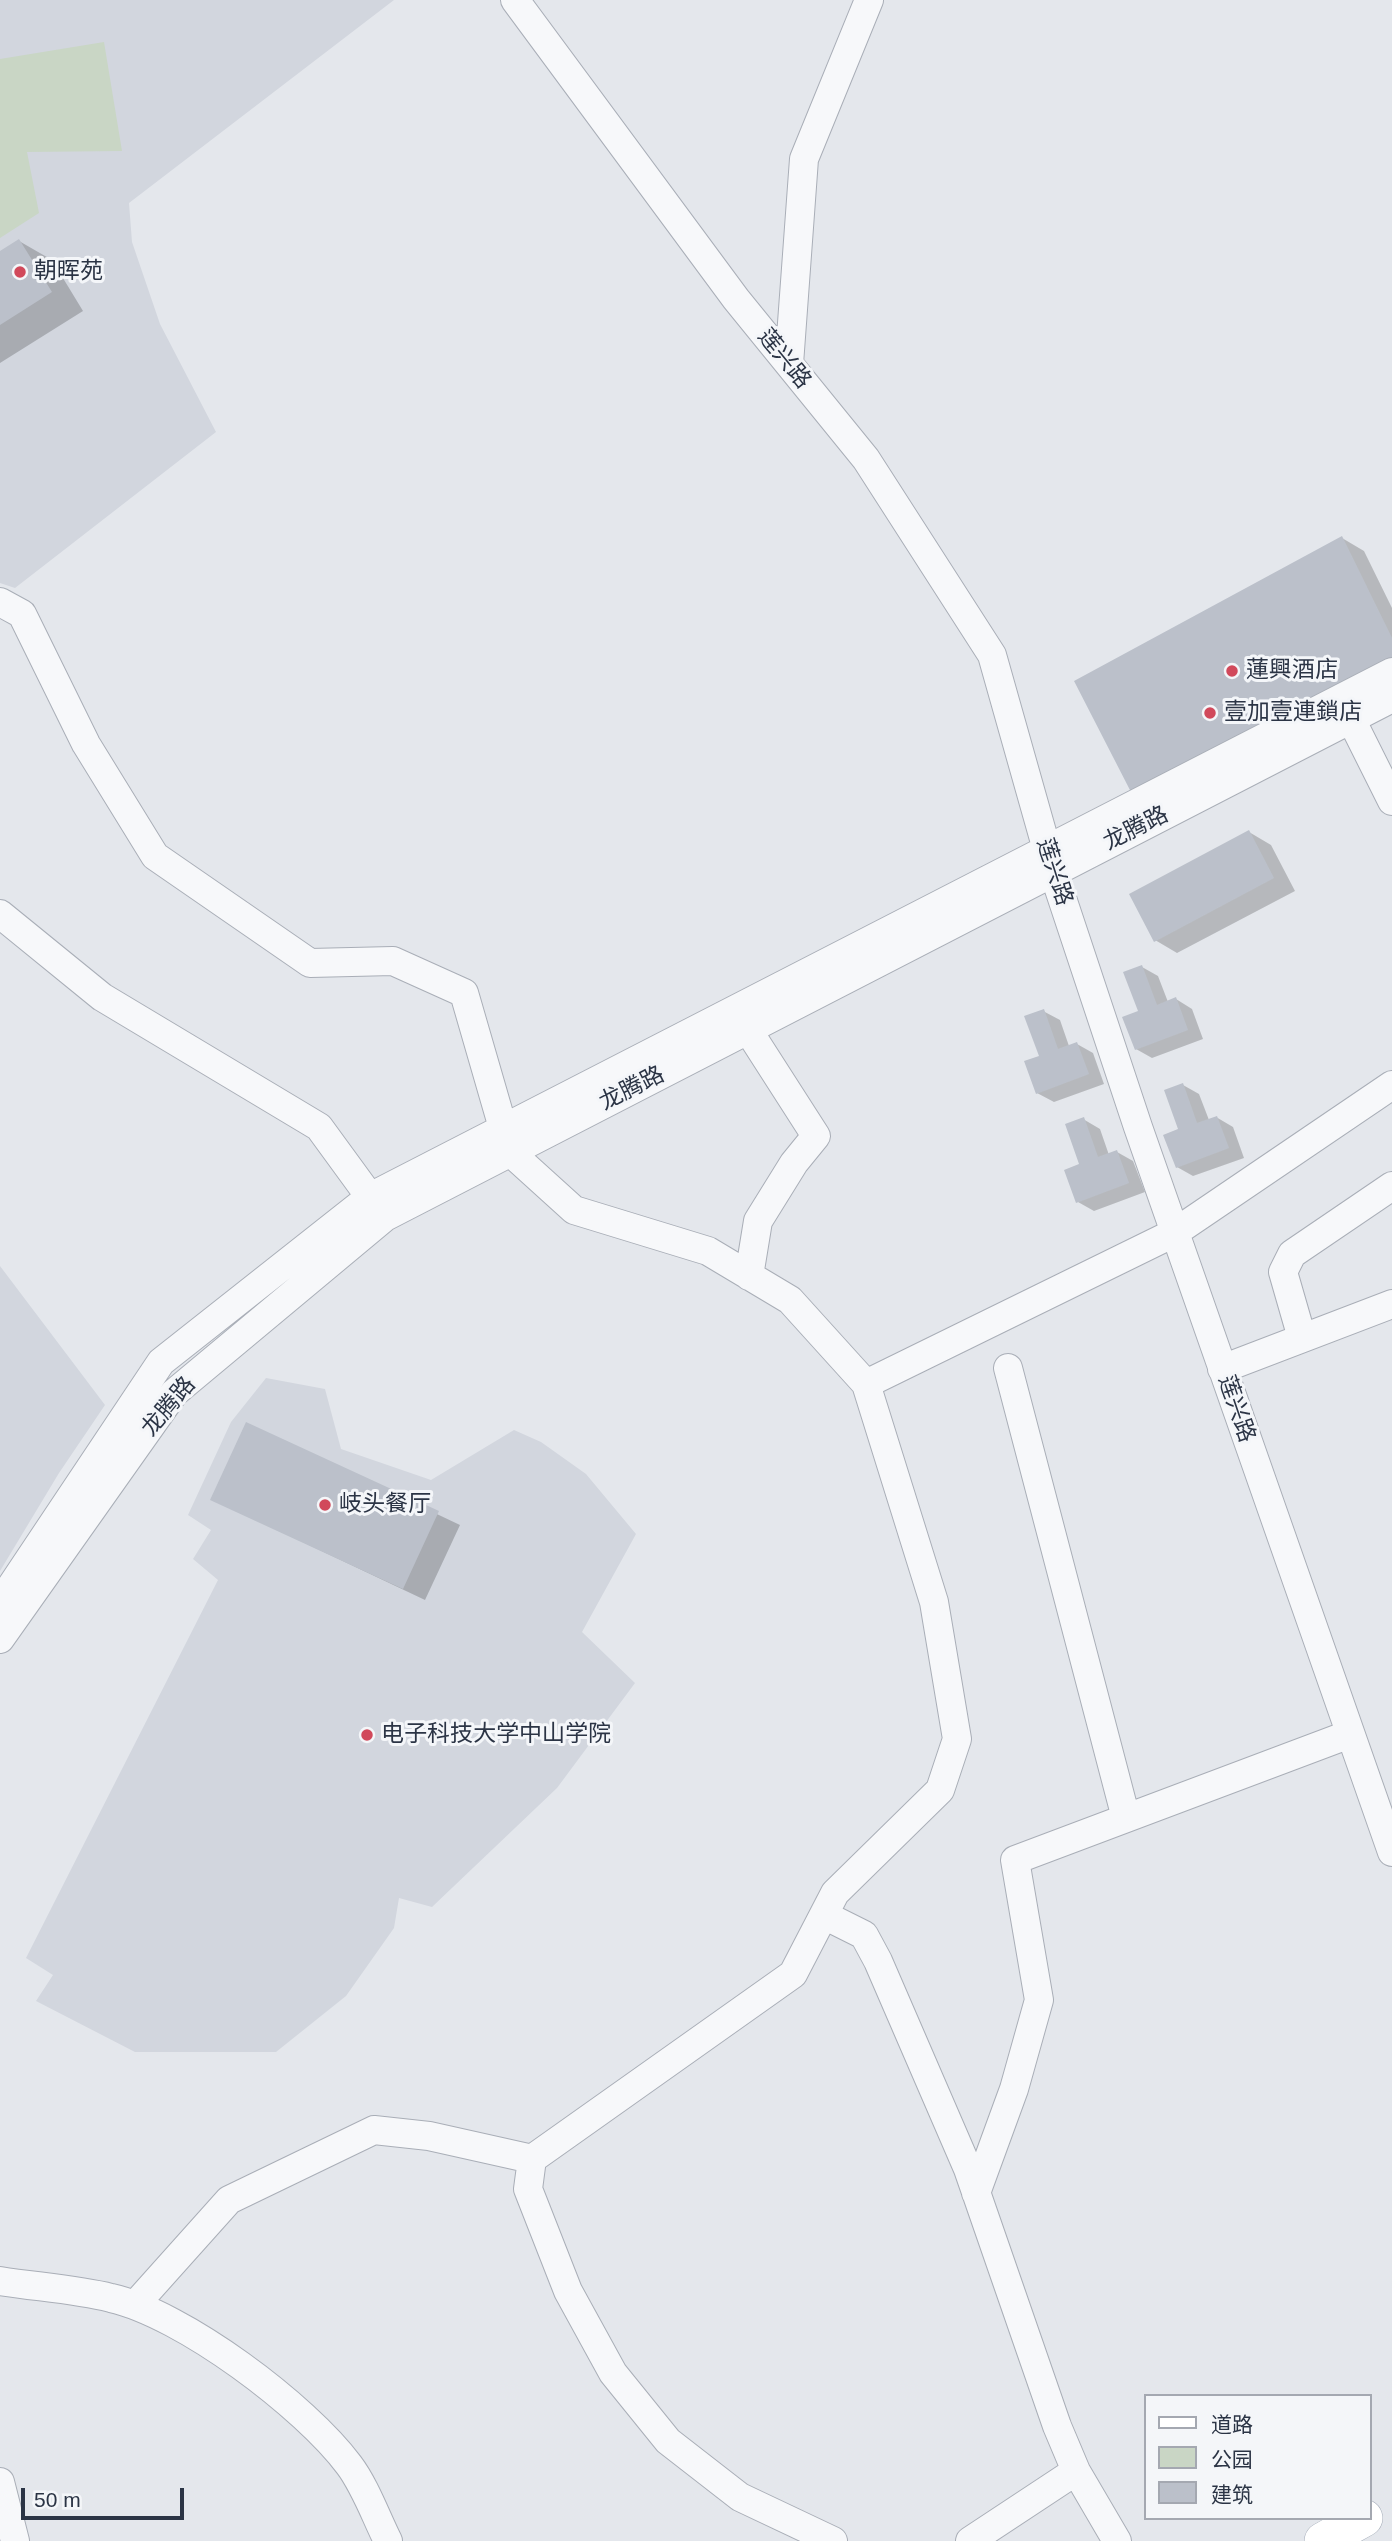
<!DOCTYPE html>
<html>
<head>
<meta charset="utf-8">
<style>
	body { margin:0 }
	#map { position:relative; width:1392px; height:2541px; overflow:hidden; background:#e4e7ec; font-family:Helvetica,"Noto Sans SC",sans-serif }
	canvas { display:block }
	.legend { position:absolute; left:1144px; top:2394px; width:228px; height:126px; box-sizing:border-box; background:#f4f6f9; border:2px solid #a4a8b1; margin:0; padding:9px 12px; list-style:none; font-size:21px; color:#2b3445 }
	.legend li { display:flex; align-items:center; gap:14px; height:35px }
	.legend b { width:35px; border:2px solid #a4a8b1 }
	.scale { position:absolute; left:21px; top:2488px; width:163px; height:32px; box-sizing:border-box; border:4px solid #2b3445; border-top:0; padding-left:9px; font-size:21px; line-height:24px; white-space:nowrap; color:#2b3445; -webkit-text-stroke:5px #f4f6f9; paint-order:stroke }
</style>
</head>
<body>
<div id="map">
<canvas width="1392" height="2541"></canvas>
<ul class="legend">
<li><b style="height:9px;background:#fff"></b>道路</li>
<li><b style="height:19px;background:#c9d6c5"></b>公园</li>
<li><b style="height:19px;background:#bbc0ca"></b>建筑</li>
</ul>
<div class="scale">50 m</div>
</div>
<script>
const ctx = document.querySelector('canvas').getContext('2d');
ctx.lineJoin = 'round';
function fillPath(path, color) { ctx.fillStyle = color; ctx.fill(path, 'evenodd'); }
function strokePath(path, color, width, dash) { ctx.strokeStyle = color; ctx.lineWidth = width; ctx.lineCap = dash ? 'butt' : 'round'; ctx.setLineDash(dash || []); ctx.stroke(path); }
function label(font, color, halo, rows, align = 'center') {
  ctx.font = font + ' Helvetica,"Noto Sans SC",sans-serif'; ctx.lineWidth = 6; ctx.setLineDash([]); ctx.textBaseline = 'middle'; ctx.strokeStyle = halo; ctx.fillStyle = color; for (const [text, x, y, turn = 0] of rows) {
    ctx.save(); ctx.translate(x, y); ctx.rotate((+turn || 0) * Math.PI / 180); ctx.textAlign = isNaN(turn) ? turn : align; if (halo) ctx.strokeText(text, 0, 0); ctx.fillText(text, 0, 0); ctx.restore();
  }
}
fillPath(new Path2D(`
	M 0,0 L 394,0 L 129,203 L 132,242 L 160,324 L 216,432 L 15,588 L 0,583 Z
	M 0,1266 L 105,1405 L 59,1473 L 0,1571 Z
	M 266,1378 L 325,1389 L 341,1449 L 431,1480 L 514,1430 L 541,1442 L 586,1474 L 636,1534 L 582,1632 L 635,1683 L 557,1788 L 432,1907 L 399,1898 L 394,1928 L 346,1996 L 276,2052 L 135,2052 L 36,2001 L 53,1975 L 26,1958 L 218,1580 L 193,1559 L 211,1530 L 188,1515 L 231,1422 Z`), '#d2d6de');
fillPath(new Path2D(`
	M 104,42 L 122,151 L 27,152 L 39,213 L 0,238 L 0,59 Z`), '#c9d6c5');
fillPath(new Path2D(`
	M 19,241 L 52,260 L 83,311 L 0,363 L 0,254 Z
	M 1342,538 L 1364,551 L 1392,608 L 1392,683 Z
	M 1249,832 L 1271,845 L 1295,891 L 1177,953 L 1155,940 Z
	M 1142,967 L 1158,976 L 1168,1002 L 1176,999 L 1192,1009 L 1203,1039 L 1152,1058 L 1136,1049 Z
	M 1043,1011 L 1060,1020 L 1069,1046 L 1077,1044 L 1093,1053 L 1104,1084 L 1054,1102 L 1037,1093 Z
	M 1183,1085 L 1199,1094 L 1209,1120 L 1216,1117 L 1233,1127 L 1244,1158 L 1193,1176 L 1177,1167 Z
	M 1083,1119 L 1100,1129 L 1109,1155 L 1117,1152 L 1133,1161 L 1145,1192 L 1094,1211 L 1078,1202 Z
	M 247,1424 L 460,1525 L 425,1600 L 212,1499 Z`), '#0003');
fillPath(new Path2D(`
	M 19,239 L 52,292 L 0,325 L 0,251 Z
	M 1342,536 L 1392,638 L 1392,660 L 1132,794 L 1074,681 Z
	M 1249,830 L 1274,878 L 1154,942 L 1129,894 Z
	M 1142,965 L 1157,1005 L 1176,997 L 1188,1030 L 1135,1050 L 1122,1017 L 1138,1011 L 1123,972 Z
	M 1044,1009 L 1058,1049 L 1077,1042 L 1089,1074 L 1036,1094 L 1024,1061 L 1039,1056 L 1024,1016 Z
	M 1183,1083 L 1197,1123 L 1217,1116 L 1229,1148 L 1176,1168 L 1163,1135 L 1178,1129 L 1164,1090 Z
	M 1084,1117 L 1098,1157 L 1117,1150 L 1129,1183 L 1076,1203 L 1064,1170 L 1079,1164 L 1065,1124 Z
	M 246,1422 L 439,1511 L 403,1589 L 210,1500 Z`), '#bbc0ca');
const minor = new Path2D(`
	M 515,0 L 736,299 L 866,459 L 992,655 L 1053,871 L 1138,1127 L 1392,1852
	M 789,364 L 804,159 L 869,0
	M 0,602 L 22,614 L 86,744 L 155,856 L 310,963 L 393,961 L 464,993 L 510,1152 L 574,1210 L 708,1251 L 790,1300 L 866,1384 L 934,1602 L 957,1739 L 940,1790 L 835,1893 L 793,1974 L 532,2159 L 429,2136 L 374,2130 L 229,2200 L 135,2305
	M 1351,719 L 1392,801
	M 0,914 L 102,997 L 319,1127 L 381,1212
	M 748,1030 L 816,1136 L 794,1163 L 758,1221 L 749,1276
	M 1302,1338 L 1283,1272 L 1292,1254 L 1392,1186
	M 1008,1368 L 1126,1818
	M 1222,1369 L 1392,1304
	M 866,1384 L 1174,1233 L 1392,1085
	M 0,1603 L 161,1362 L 370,1197 L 1392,672
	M 0,1639 L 174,1393 L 385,1217 L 1392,698
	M 824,1915 L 864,1935 L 878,1961 L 968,2169 L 1057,2426 L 1076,2471 L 1117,2541
	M 532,2159 L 528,2189 L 568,2291 L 613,2373 L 668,2441 L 740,2497 L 833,2541
	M 976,2193 L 1014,2089 L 1039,2000 L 1015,1860 L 1350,1734
	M 0,2281 C 37,2287 75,2289 111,2298 C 183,2314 305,2406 349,2465 C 365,2486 376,2517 388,2541
	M 0,2482 L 15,2541
	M 970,2541 L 1076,2471`);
const major = new Path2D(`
	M 1323,2541 L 1364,2518`);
strokePath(minor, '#a9aeb7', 30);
strokePath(major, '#a3abb8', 38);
strokePath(minor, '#f7f8fa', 28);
strokePath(major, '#fff', 37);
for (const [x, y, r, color] of [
	[20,272,7,"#d1495b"],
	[1232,671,7,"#d1495b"],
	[1210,713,7,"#d1495b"],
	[325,1505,7,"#d1495b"],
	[367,1735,7,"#d1495b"]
]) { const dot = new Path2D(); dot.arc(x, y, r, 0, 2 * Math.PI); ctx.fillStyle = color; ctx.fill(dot); strokePath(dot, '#f4f6f9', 2.5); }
label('23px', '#2b3445', '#f4f6f9', [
	["朝晖苑",34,272],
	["蓮興酒店",1246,671],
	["壹加壹連鎖店",1224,713],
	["岐头餐厅",339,1505],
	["电子科技大学中山学院",381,1735]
], 'left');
label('23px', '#2b3445', '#f4f6f9', [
	["莲兴路",784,359,51],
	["龙腾路",1136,829,-27],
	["莲兴路",1054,872,72],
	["龙腾路",632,1089,-27],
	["龙腾路",169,1407,-50],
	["莲兴路",1236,1409,71]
]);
</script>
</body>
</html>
